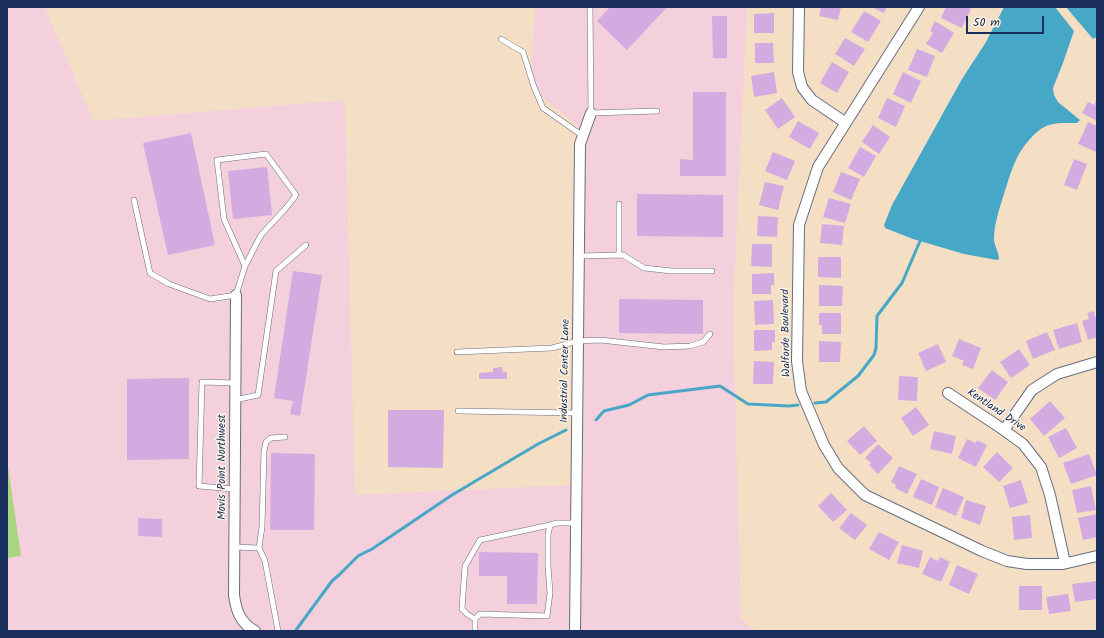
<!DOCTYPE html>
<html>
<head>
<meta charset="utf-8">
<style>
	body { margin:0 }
	#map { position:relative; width:1104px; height:638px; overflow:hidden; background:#f5dfc4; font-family:Kalam,sans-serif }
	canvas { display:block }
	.frame { position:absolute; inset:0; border:8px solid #1b2f5e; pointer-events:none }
	.scale { position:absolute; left:966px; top:16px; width:78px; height:18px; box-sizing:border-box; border:2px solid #1b2f5e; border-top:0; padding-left:5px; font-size:12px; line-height:14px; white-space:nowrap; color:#1b2f5e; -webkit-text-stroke:3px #fcf5e5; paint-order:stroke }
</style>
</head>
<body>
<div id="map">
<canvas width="1104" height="638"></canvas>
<div class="frame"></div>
<div class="scale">50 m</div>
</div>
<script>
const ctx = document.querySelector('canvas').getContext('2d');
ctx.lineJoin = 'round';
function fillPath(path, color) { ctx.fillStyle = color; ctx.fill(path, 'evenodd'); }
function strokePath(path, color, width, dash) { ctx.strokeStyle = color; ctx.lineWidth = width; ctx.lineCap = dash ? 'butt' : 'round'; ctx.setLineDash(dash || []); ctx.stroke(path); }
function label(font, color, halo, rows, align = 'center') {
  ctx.font = font + ' Kalam,sans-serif'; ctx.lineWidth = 3; ctx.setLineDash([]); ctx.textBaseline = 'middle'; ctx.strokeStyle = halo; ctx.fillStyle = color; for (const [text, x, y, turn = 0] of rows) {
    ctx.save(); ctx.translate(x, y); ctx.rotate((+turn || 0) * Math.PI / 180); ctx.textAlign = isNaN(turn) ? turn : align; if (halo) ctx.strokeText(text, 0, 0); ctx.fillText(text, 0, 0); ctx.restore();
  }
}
fillPath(new Path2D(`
	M 7,7 L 45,7 L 93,121 L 345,100 L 355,495 L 570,485 L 586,133 L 530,87 L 535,7 L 747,7 L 733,312 L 741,619 L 755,631 L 7,631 Z`), '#f4cfdc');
fillPath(new Path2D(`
	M 7,460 L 21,556 L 7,558 Z`), '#a9d582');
fillPath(new Path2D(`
	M 1004,7 L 1055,7 L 1074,31 L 1063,63 L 1053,88 L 1054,95 L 1058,102 L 1080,120 L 1077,123 C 1067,123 1055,122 1046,126 C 1040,129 1034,134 1030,139 C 1014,156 1010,176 1003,197 C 999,210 994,225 994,239 C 994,246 999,252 999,259 L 997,260 L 964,254 L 913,239 L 885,228 L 884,225 L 892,205 L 962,79 L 986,42 Z
	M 1066,7 L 1097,7 L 1097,37 L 1093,39 Z`), '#46a7c6');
strokePath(new Path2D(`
	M 815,403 L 826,402 L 858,376 L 874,355 L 876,348 L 877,316 L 902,283 L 920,241
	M 596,420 L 604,411 L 629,405 L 648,395 L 720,386 L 748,404 L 789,406 L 798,405
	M 296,630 L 332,581 L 339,575 L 358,556 L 372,549 L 452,495 L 538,444 L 566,430`), '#46a7c6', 3);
fillPath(new Path2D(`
	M 610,7 L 667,7 L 627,50 L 597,21 Z
	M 821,7 L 841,7 L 838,20 L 819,16 Z
	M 871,7 L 887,7 L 884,13 Z
	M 946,7 L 967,7 L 971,9 L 962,28 L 941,18 Z
	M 864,11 L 881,21 L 868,42 L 851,32 Z
	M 774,13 L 774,33 L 754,33 L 754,14 Z
	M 712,16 L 727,16 L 727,58 L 713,58 Z
	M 935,21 L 954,33 L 942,53 L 926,44 L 933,33 L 930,31 Z
	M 845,38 L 865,49 L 854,66 L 835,54 Z
	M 755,43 L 773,43 L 774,63 L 755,63 Z
	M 917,49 L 935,56 L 927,77 L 908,70 Z
	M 832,62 L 849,72 L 837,93 L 820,83 Z
	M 774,72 L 777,93 L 754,97 L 751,76 Z
	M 903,72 L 921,81 L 911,103 L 893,94 Z
	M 693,92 L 726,92 L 726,176 L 680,176 L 680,159 L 693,160 Z
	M 782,98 L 795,117 L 778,129 L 765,110 Z
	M 887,98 L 905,106 L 896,127 L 878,118 Z
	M 1097,99 L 1097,121 L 1082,113 L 1088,102 L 1094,105 Z
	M 798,121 L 819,133 L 810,149 L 789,137 Z
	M 1088,122 L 1097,126 L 1097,149 L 1096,152 L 1078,144 Z
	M 873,125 L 890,137 L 879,154 L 862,142 Z
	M 191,133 L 215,245 L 168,255 L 143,143 Z
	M 860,147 L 876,156 L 864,177 L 848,168 Z
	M 773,152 L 795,161 L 787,180 L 765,171 Z
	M 1074,159 L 1087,164 L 1077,190 L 1064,185 Z
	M 267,167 L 272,215 L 233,219 L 228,171 Z
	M 841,172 L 860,179 L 851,200 L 833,192 Z
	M 765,182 L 784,186 L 778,210 L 759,205 Z
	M 637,194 L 723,195 L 723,237 L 637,236 Z
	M 829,198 L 851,204 L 845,223 L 823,217 Z
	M 758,216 L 778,217 L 777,237 L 757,236 Z
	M 822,224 L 844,226 L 842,245 L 820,243 Z
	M 752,244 L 772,244 L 772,267 L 751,266 Z
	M 818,257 L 841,257 L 841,278 L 818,277 Z
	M 293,271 L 322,275 L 300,416 L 290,414 L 293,401 L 274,398 Z
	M 774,273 L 774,285 L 771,285 L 771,294 L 752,294 L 752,274 Z
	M 819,285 L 843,286 L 842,306 L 819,306 Z
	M 619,299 L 703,300 L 703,334 L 619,333 Z
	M 773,300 L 774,324 L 755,325 L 754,301 Z
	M 1094,311 L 1095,317 L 1097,316 L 1097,337 L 1088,340 L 1082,321 L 1089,319 L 1087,313 Z
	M 819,313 L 841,313 L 841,334 L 822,334 L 822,325 L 819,325 Z
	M 1077,323 L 1082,342 L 1059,349 L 1053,330 Z
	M 754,330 L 775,330 L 775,342 L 772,342 L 772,350 L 754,351 Z
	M 1047,332 L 1055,350 L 1033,359 L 1026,341 Z
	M 959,339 L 981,348 L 973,369 L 962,365 L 964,361 L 952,356 Z
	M 819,341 L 841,342 L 840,362 L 819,362 Z
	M 938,344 L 946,362 L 926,371 L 918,353 Z
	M 1019,349 L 1030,365 L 1011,378 L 1000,362 Z
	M 754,361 L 774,362 L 773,384 L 753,384 Z
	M 502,367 L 503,372 L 507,372 L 507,379 L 479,379 L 479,373 L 493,372 L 493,368 Z
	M 992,370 L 1008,382 L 995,400 L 978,388 Z
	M 899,376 L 918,377 L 917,401 L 898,400 Z
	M 189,378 L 189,459 L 127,460 L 127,379 Z
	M 1050,401 L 1065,418 L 1044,436 L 1030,419 Z
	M 916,407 L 929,425 L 913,436 L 901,418 Z
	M 388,410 L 444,410 L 443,468 L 388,467 Z
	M 864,426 L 877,441 L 860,455 L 847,441 Z
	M 1066,428 L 1077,448 L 1059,458 L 1048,437 Z
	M 934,431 L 956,436 L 952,454 L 930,449 Z
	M 967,439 L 976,443 L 977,440 L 987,445 L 976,467 L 958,458 Z
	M 878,444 L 893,458 L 878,474 L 869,465 L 871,463 L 865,458 Z
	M 997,452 L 1013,468 L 999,482 L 983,467 Z
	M 271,453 L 315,454 L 314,530 L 270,530 Z
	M 1089,454 L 1097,475 L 1071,484 L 1063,463 Z
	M 899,466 L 917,474 L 907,494 L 895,488 L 896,485 L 891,482 Z
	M 921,479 L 939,487 L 932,505 L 913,497 Z
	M 1021,480 L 1028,503 L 1010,508 L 1003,486 Z
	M 1091,486 L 1096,510 L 1077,513 L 1072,490 Z
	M 943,488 L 964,497 L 956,516 L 935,507 Z
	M 831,493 L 847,510 L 833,522 L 818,506 Z
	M 966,500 L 986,506 L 980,525 L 961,518 Z
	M 851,513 L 867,525 L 855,540 L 839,528 Z
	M 1097,514 L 1097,537 L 1083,540 L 1078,518 Z
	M 1030,515 L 1032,538 L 1014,540 L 1012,517 Z
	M 138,518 L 162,519 L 162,537 L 138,536 Z
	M 879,532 L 899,542 L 889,560 L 869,549 Z
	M 902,545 L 923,551 L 919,568 L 897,563 Z
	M 479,552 L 538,553 L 537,604 L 507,604 L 507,576 L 479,576 Z
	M 930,557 L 938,561 L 940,557 L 950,562 L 941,582 L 922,574 Z
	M 957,565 L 978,574 L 969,594 L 949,585 Z
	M 1096,581 L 1097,599 L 1075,602 L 1072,584 Z
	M 1019,586 L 1042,586 L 1042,610 L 1019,610 Z
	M 1068,594 L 1071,611 L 1049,614 L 1046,597 Z`), '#d3abe0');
const lane = new Path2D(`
	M 590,7 L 591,113 L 657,111
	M 501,39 L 523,52 L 534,87 L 543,108 L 583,136
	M 134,200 L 150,273 L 169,284 L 210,299 L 236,295 L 245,266 L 261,235 L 286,208 L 296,195 L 266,154 L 217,160 L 224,219 L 245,266
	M 619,255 L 619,204
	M 579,256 L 623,255 L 644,268 L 672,271 L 712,271
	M 457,352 L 552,348 L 578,341 L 600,340 L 664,347 L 690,346 L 703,342 L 710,334
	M 235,400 L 258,395 L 276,271 L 306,245
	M 458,411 L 577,413
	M 234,489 L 199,486 L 202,382 L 235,383
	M 234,547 L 259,548 L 265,561 L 278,631
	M 259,548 L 262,527 L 264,451 L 266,442 L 271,438 L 285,437
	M 475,619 L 467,614 L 462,609 L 465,566 L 480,540 L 550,525
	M 475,631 L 475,619 L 480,614 L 547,616 L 550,593 L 548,566 L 548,535 L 550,525 L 557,523 L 576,523`);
const street = new Path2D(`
	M 799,7 L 798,72 L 802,87 L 812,100 L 846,123
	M 919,7 L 818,167 L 799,225 L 797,361 L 801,391 L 824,445 L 838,468 L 865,495 L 982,551 L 1007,561 L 1027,564 L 1063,564 L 1097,556
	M 236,295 L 234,595 C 236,610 240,623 255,631
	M 948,393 L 998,426 L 1023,444 L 1041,467 L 1050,495 L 1065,563
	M 1004,430 L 1032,390 L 1057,374 L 1097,362
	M 575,631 L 580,144 L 591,113`);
strokePath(lane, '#676d82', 6);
strokePath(street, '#676d82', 12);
strokePath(lane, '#fff', 5);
strokePath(street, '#fff', 10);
label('11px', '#1b2f5e', '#fcf5e5', [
	["Walforde Boulevard",787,333,-91],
	["Industrial Center Lane",566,371,-89],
	["Kentland Drive",996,411,34],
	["Movis Point Northwest",223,467,-90]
]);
</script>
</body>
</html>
